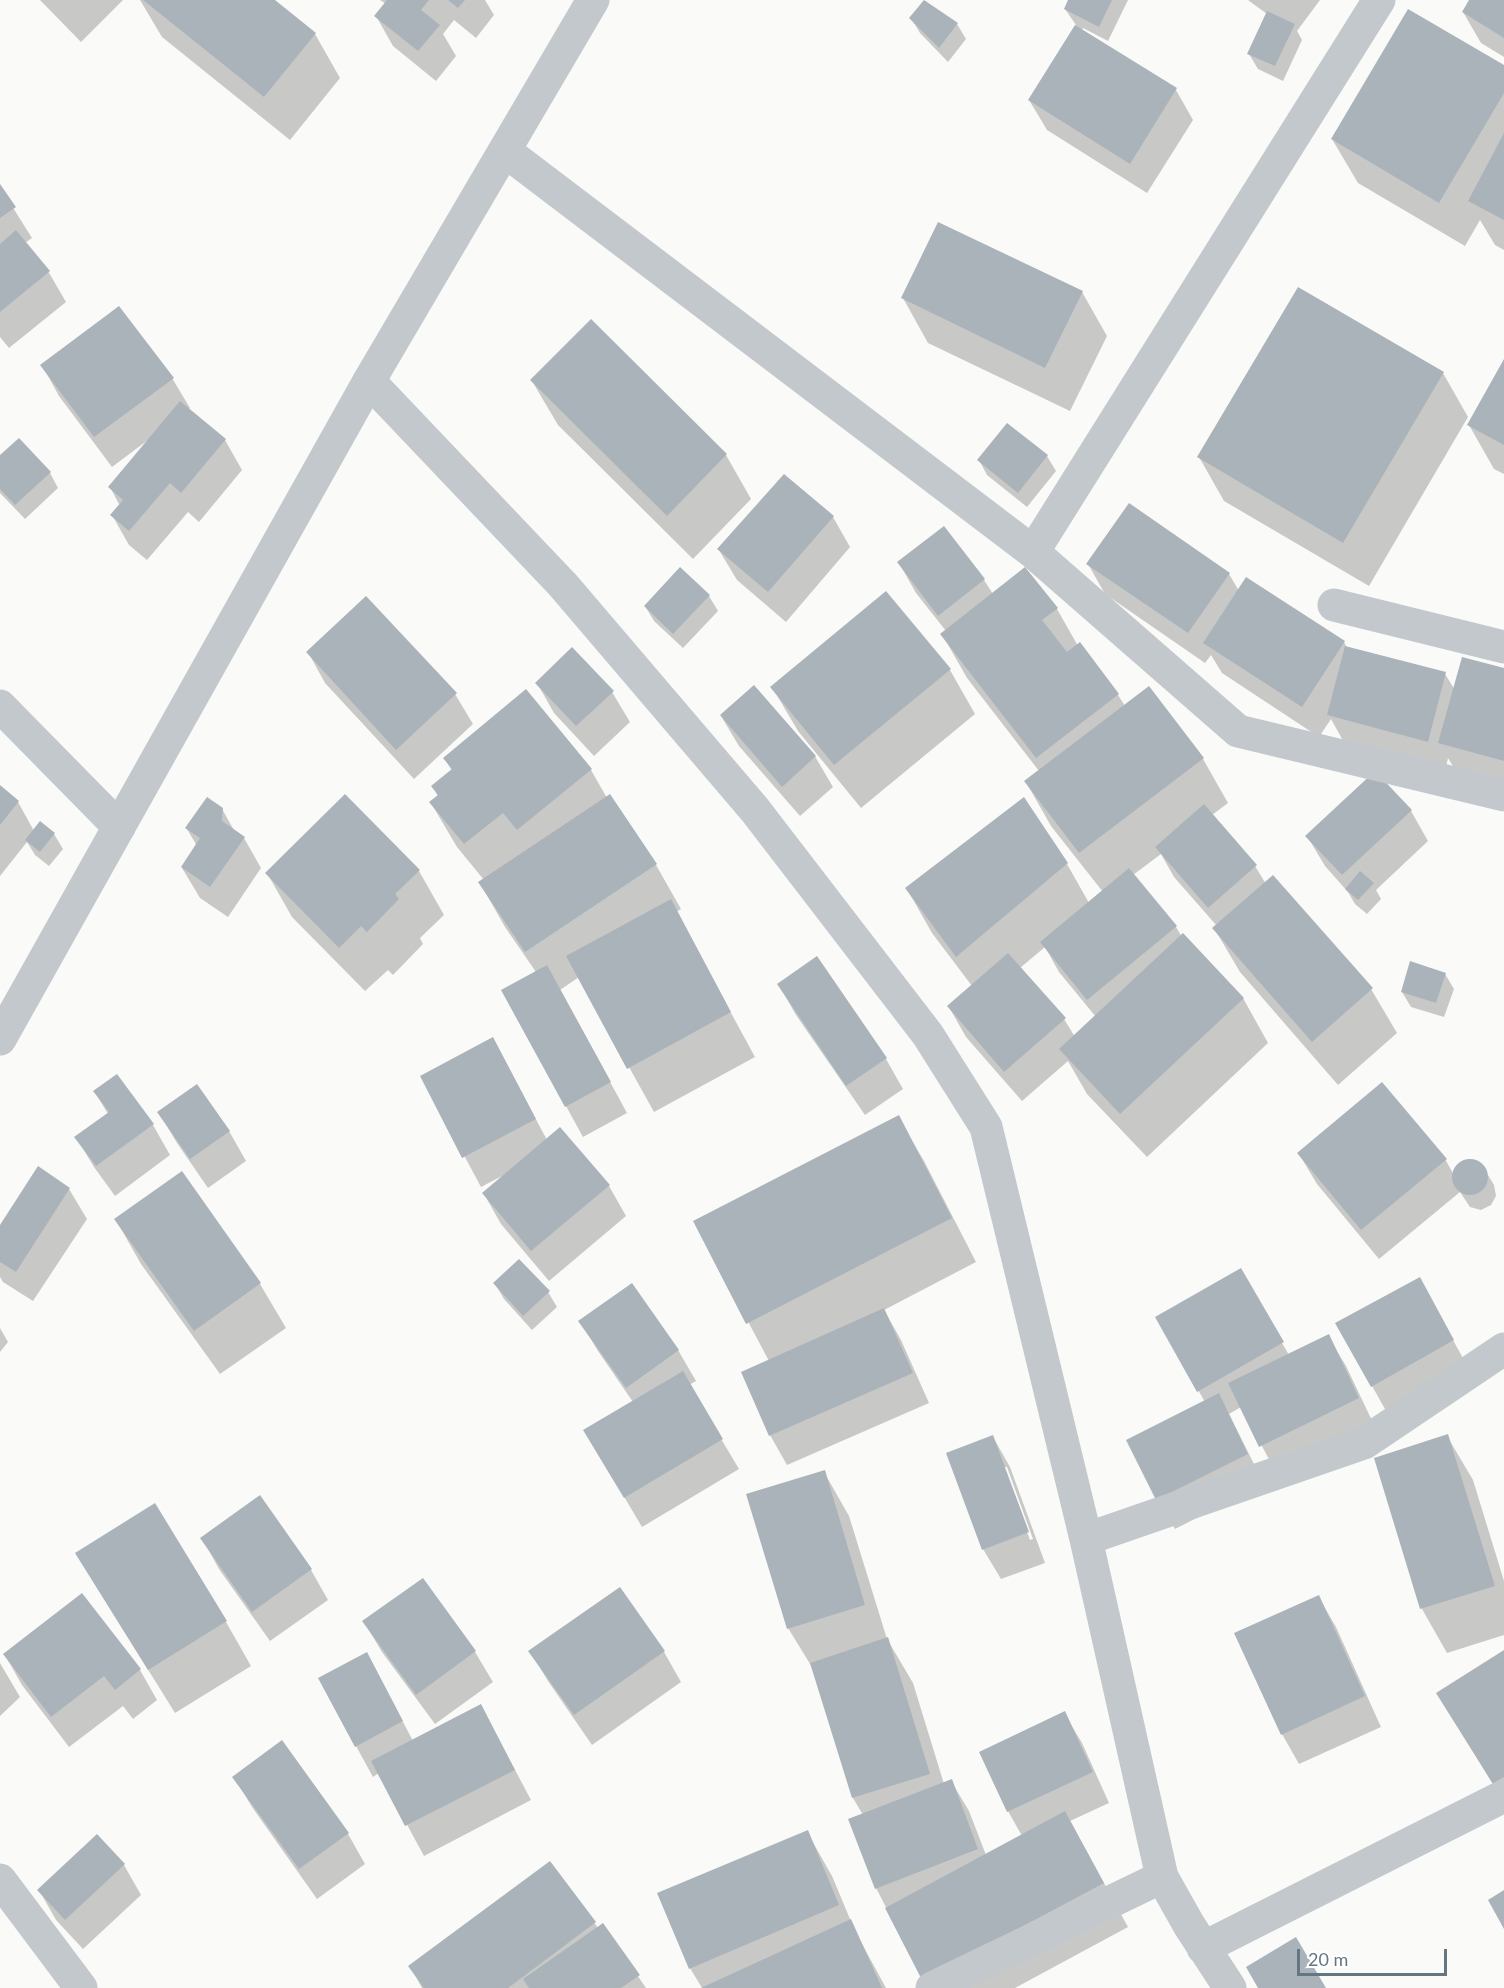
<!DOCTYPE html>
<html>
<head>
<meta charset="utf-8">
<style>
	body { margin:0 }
	#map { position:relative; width:1504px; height:1988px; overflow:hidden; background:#fafaf8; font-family:Lato,sans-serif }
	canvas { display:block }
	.scale { position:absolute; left:1297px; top:1949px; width:150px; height:27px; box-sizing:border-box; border:3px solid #657683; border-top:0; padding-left:8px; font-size:18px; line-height:21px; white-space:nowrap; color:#657683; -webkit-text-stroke:4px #fff; paint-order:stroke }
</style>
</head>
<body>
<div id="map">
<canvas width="1504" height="1988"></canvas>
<div class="scale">20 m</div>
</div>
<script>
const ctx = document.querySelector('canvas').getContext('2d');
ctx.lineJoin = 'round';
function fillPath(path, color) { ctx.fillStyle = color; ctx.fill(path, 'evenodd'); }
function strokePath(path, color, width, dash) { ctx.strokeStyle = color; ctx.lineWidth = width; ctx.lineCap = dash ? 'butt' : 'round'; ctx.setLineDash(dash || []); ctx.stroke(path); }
fillPath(new Path2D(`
	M 40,0 L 123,0 L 81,42 Z
	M 140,0 L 272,0 L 315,34 L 340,78 L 290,140 L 162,37 Z
	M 380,0 L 485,0 L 494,15 L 476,38 L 454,20 L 443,34 L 456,56 L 436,81 L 393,46 L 376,16 L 386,4 Z
	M 1070,0 L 1128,0 L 1108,41 L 1083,28 L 1082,30 L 1176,90 L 1193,120 L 1147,193 L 1047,130 L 1029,100 L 1076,25 L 1065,9 Z
	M 1248,0 L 1320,0 L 1297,31 L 1302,40 L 1283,81 L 1258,69 L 1249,54 L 1267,14 Z
	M 1471,0 L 1504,0 L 1504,57 L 1481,43 L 1463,12 Z
	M 925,1 L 957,24 L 966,39 L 948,62 L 920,33 L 911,18 Z
	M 1504,67 L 1504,250 L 1495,245 L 1480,220 L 1465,246 L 1358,183 L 1332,139 Z
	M 0,187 L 32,238 L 25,243 L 48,271 L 66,302 L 9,348 L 0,337 Z
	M 1082,292 L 1107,336 L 1070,411 L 928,343 L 903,298 Z
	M 1504,362 L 1504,474 L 1494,469 L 1469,425 Z
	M 42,365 L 172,378 L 190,408 L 188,410 L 225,440 L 242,470 L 199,522 L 188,512 L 147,560 L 129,545 L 112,515 L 120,506 L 110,487 L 148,440 L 112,467 L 59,396 Z
	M 1443,373 L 1468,417 L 1369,586 L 1224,501 L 1199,457 Z
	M 532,381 L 726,455 L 751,499 L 693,559 L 558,425 Z
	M 1007,425 L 1047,456 L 1056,471 L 1027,507 L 987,475 L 979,460 Z
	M 0,457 L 50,473 L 58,488 L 25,519 L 0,493 Z
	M 833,517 L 850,547 L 786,622 L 737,580 L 719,550 Z
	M 944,528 L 984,580 L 993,594 L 1057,609 L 1078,646 L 1118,695 L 1125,706 L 1203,759 L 1228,803 L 1212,815 L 1255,866 L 1266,884 L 1371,989 L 1397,1033 L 1338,1085 L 1240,972 L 1214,928 L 1217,926 L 1174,877 L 1161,854 L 1133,875 L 1176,927 L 1182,937 L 1243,998 L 1268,1043 L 1147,1157 L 1087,1094 L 1068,1061 L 1022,1101 L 966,1037 L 949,1007 L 972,986 L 932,933 L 907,889 L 1067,864 L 1089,903 L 1103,892 L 1051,826 L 1026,782 L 1039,771 L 967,678 L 942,634 L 946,631 L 916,593 L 899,563 ZM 1045,947 L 1059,972 L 1096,1017 L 1075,1037 L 1064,1019 L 1020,968 Z
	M 1088,564 L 1229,574 L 1239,591 L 1344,642 L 1347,648 L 1445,674 L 1455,690 L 1504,670 L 1504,786 L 1457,773 L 1448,758 L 1445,772 L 1346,746 L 1331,719 L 1319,737 L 1222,673 L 1211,655 L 1205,663 L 1105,594 Z
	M 680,569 L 709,596 L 718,611 L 683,648 L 654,621 L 645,606 Z
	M 308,652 L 455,694 L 473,724 L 414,779 L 325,683 Z
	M 950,670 L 975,714 L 861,808 L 798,731 L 772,687 Z
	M 537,683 L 612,692 L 630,722 L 594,756 L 554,713 Z
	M 526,691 L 591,770 L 607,798 L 610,796 L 656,865 L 681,909 L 676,912 L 755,1057 L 654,1112 L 579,977 L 560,990 L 627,1113 L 583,1137 L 503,991 L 536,972 L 505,927 L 480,883 L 484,880 L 457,847 L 431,803 L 438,797 L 433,786 L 452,771 L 445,759 Z
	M 721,716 L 813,753 L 833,787 L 800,816 L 739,746 Z
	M 0,787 L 18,802 L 34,831 L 40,824 L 54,834 L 63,849 L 49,866 L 35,855 L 27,842 L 0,876 Z
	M 222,809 L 235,832 L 244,838 L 261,868 L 228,917 L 200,898 L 182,868 L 197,846 L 187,829 Z
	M 1411,811 L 1428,841 L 1376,890 L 1381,899 L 1367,914 L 1355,904 L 1348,892 L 1325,866 L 1307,836 Z
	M 419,871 L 444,915 L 420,938 L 423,944 L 393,975 L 388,970 L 365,991 L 292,917 L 267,873 Z
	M 817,959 L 886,1059 L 903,1089 L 865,1115 L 796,1015 L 779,985 Z
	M 1445,974 L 1454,989 L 1444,1017 L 1411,1007 L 1402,992 Z
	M 493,1039 L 547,1140 L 560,1129 L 609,1186 L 626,1216 L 549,1281 L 501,1224 L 484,1194 L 502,1176 L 481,1187 L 422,1077 Z
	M 117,1076 L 153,1125 L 170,1155 L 115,1196 L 94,1167 L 76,1137 L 108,1114 L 95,1092 Z
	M 159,1113 L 229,1131 L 246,1161 L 208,1188 L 177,1143 Z
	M 898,1117 L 924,1161 L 976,1262 L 884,1310 L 901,1340 L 929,1403 L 787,1465 L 770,1435 L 769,1361 L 695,1222 Z
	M 1299,1154 L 1445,1159 L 1454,1175 L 1457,1167 L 1461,1163 L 1472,1161 L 1482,1165 L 1494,1185 L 1496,1196 L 1491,1205 L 1481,1210 L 1470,1207 L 1460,1192 L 1379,1259 L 1317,1184 Z
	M 182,1173 L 260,1284 L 286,1328 L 220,1374 L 141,1264 L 116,1220 Z
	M 69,1189 L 87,1219 L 33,1301 L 3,1282 L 0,1277 L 0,1228 Z
	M 1240,1270 L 1289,1355 L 1328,1336 L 1346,1366 L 1376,1429 L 1278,1476 L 1241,1407 L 1229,1414 L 1264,1484 L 1175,1529 L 1158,1499 L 1205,1402 L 1157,1318 Z
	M 495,1284 L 548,1292 L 557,1307 L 532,1330 L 504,1299 Z
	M 1436,1309 L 1470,1371 L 1389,1416 L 1372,1386 Z
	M 580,1321 L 678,1350 L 696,1381 L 689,1385 L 739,1469 L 642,1527 L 603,1461 L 633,1402 L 598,1351 Z
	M 0,1328 L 8,1342 L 0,1352 Z
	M 1447,1436 L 1473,1480 L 1504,1581 L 1504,1635 L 1447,1653 L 1422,1609 L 1376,1459 Z
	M 993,1437 L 1010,1467 L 1045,1563 L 1001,1579 L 983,1549 ZM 1003,1467 L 1007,1467 L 1033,1539 L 1030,1540 Z
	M 824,1472 L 849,1516 L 887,1639 L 913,1683 L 944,1784 L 951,1781 L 969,1811 L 986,1855 L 1022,1836 L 1008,1811 L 1064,1713 L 1082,1743 L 1109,1803 L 1070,1821 L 1128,1927 L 1015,1988 L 928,1988 L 876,1888 L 863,1815 L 853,1798 L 815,1672 L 788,1628 Z
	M 202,1538 L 311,1570 L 328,1600 L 270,1641 L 219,1569 Z
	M 422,1580 L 475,1652 L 493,1682 L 435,1724 L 382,1652 L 364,1622 Z
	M 82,1595 L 140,1670 L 157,1700 L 133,1719 L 123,1706 L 69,1747 L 22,1685 L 5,1655 Z
	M 1318,1596 L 1336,1627 L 1381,1727 L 1299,1764 L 1282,1734 Z
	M 103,1597 L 226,1622 L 251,1666 L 175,1713 Z
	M 530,1651 L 664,1652 L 681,1682 L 592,1745 L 548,1681 Z
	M 1504,1652 L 1504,1802 L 1438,1694 Z
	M 0,1663 L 20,1697 L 0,1716 Z
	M 383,1684 L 413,1741 L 481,1706 L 531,1800 L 424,1856 L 379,1773 L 373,1777 L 356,1746 Z
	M 234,1777 L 348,1834 L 365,1864 L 317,1899 L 252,1807 Z
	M 807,1832 L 832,1876 L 855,1931 L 886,1988 L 702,1988 L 690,1968 Z
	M 97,1836 L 124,1865 L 141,1895 L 83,1949 L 56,1920 L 39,1890 Z
	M 550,1863 L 598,1928 L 603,1925 L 646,1988 L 422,1988 L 410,1966 Z`), '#0003');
fillPath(new Path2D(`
	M 143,0 L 275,0 L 316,33 L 264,97 Z
	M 387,0 L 429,0 L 421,10 L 440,25 L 418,51 L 374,16 Z
	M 448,0 L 465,0 L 458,8 Z
	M 924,0 L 958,23 L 939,48 L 909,18 Z
	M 1068,0 L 1112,0 L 1099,27 L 1064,9 Z
	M 1469,0 L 1504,0 L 1504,38 L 1462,12 Z
	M 1408,9 L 1504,65 L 1504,93 L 1439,203 L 1331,139 Z
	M 1267,11 L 1295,24 L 1275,66 L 1247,54 Z
	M 1075,25 L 1177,88 L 1130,164 L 1028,100 Z
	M 1504,133 L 1504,220 L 1468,201 Z
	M 0,184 L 16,207 L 0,218 Z
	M 938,222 L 1083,291 L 1045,368 L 901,298 Z
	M 16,230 L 50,271 L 0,312 L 0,244 Z
	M 1298,287 L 1444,372 L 1343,543 L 1197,457 Z
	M 119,306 L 174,378 L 94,437 L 40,365 Z
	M 591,319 L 727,454 L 667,516 L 530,380 Z
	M 1504,359 L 1504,445 L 1467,425 Z
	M 180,401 L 226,439 L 181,493 L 170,483 L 129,531 L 110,515 L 123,500 L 108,487 Z
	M 1007,423 L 1048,455 L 1018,493 L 977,460 Z
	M 19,438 L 51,472 L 15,505 L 0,489 L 0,455 Z
	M 784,474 L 834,516 L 768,592 L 717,549 Z
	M 1129,503 L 1230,573 L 1188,633 L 1086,564 Z
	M 944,526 L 985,579 L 938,616 L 897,562 Z
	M 680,567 L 710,595 L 673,634 L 644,606 Z
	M 1025,567 L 1058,608 L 1042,620 L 1067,652 L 1080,642 L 1119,694 L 1036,758 L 940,634 Z
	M 1246,577 L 1345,641 L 1302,707 L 1203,643 Z
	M 886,591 L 951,669 L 834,765 L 770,687 Z
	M 366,596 L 457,693 L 396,750 L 306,652 Z
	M 1345,646 L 1446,672 L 1428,742 L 1327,715 Z
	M 572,647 L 614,691 L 576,726 L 535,683 Z
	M 1462,657 L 1504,668 L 1504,761 L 1438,743 Z
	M 754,685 L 816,756 L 782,787 L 720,715 Z
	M 1149,686 L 1204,758 L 1079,853 L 1024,781 Z
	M 526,689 L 592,769 L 517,830 L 503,813 L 464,844 L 429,802 L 438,795 L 431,786 L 452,769 L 443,758 Z
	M 1375,771 L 1412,810 L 1342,875 L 1305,836 Z
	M 0,785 L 19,801 L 0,825 Z
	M 345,794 L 420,870 L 395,894 L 399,899 L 367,932 L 361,926 L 339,948 L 265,873 Z
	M 610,794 L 657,864 L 525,952 L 478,882 Z
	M 207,797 L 223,808 L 222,821 L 245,837 L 210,887 L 181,867 L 200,838 L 185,828 Z
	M 1024,797 L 1068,863 L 956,957 L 905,888 Z
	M 1204,804 L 1257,865 L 1208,908 L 1155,847 Z
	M 40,821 L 55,833 L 40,852 L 25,840 Z
	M 1129,868 L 1177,926 L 1087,1000 L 1040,942 Z
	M 1360,871 L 1374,883 L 1358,900 L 1345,889 Z
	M 1273,875 L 1373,988 L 1312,1042 L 1212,928 Z
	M 671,899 L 731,1012 L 627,1069 L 566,956 Z
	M 1183,933 L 1244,998 L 1120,1114 L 1059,1049 Z
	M 1008,953 L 1066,1018 L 1004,1072 L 947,1006 Z
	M 817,956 L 887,1058 L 846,1086 L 777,984 Z
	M 1410,961 L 1446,973 L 1436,1003 L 1401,992 Z
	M 547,965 L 611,1082 L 565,1107 L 501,990 Z
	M 493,1037 L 536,1119 L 462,1158 L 420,1076 Z
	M 117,1074 L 154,1124 L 96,1166 L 74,1137 L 109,1112 L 93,1091 Z
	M 1382,1082 L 1447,1159 L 1361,1230 L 1297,1153 Z
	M 197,1084 L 230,1131 L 190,1159 L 157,1112 Z
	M 899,1115 L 952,1218 L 746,1324 L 693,1221 Z
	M 560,1127 L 610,1185 L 531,1251 L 482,1193 Z
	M1452 1177a18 18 0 1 1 36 0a18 18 0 1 1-36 0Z
	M 38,1166 L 70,1188 L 16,1272 L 0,1262 L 0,1225 Z
	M 182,1171 L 261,1283 L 194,1331 L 114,1219 Z
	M 519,1259 L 550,1291 L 523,1316 L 493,1283 Z
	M 1241,1268 L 1284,1342 L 1197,1392 L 1155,1317 Z
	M 1420,1277 L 1454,1340 L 1371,1387 L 1335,1323 Z
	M 632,1283 L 679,1350 L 626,1388 L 578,1321 Z
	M 884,1308 L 913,1373 L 769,1436 L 741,1372 Z
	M 1329,1334 L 1359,1398 L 1259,1447 L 1228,1383 Z
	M 683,1371 L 723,1439 L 624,1498 L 583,1430 Z
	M 1219,1393 L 1248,1454 L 1156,1500 L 1126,1440 Z
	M 1448,1434 L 1495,1586 L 1420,1609 L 1374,1458 Z
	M 993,1435 L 1029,1532 L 982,1550 L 946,1453 Z
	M 825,1470 L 865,1605 L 787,1629 L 746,1494 Z
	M 260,1495 L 312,1569 L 252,1612 L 200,1538 Z
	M 155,1503 L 227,1621 L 148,1670 L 75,1553 Z
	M 423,1578 L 476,1651 L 416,1695 L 362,1621 Z
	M 620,1587 L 665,1651 L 574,1715 L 528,1651 Z
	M 82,1593 L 141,1669 L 115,1690 L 104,1676 L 51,1717 L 3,1654 Z
	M 1319,1595 L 1365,1696 L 1281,1735 L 1234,1633 Z
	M 888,1637 L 930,1774 L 852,1798 L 810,1663 Z
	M 1504,1650 L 1504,1777 L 1493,1784 L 1436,1693 Z
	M 367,1652 L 403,1721 L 355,1747 L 318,1678 Z
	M 481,1704 L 515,1770 L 405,1826 L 371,1761 Z
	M 1065,1711 L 1093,1772 L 1007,1812 L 979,1752 Z
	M 282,1740 L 349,1833 L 299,1869 L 232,1777 Z
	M 952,1779 L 978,1849 L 875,1889 L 848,1819 Z
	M 1065,1811 L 1104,1883 L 922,1980 L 885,1908 Z
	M 808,1830 L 839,1905 L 689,1969 L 657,1893 Z
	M 97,1834 L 125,1864 L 65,1920 L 37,1890 Z
	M 550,1861 L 596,1922 L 508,1988 L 424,1988 L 408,1966 Z
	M 1504,1890 L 1504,1929 L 1488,1900 Z
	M 851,1919 L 882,1988 L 701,1988 Z
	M 603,1923 L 640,1975 L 621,1988 L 529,1988 L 523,1979 Z
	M 1296,1937 L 1326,1988 L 1258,1988 L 1246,1967 Z`), '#aab3b9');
strokePath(new Path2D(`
	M 505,151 L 1033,552 L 1238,731 L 1504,795
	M 369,381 L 563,585 L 755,810 L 928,1035 L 986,1127 L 1086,1539 L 1162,1877 L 1189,1925 L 1230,1988
	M 1033,552 L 1379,0
	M 1334,605 L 1504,647
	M 0,706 L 119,827
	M 1086,1539 L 1364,1443 L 1504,1349
	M 0,1880 L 81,1988
	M 1203,1948 L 1504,1796
	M 932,1988 L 1162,1877`), '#c3c8cc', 33);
strokePath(new Path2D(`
	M 0,1039 L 369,381 L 593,0`), '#c3c8cc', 33);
</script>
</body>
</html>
